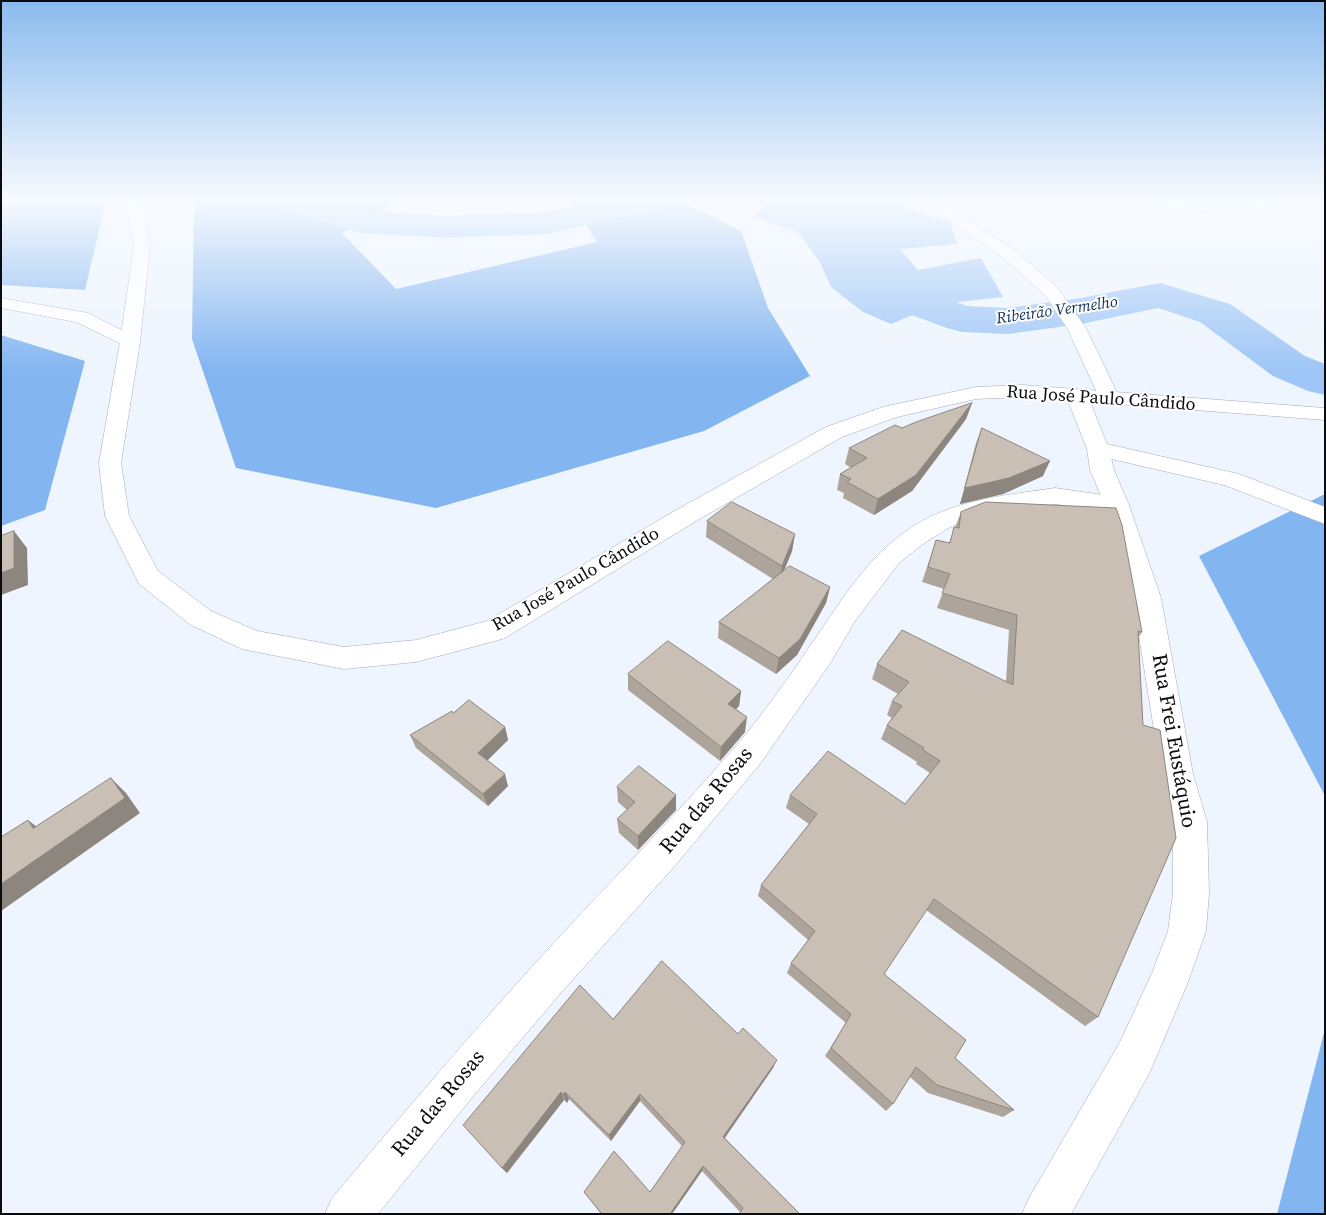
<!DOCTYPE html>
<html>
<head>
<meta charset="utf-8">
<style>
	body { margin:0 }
	#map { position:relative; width:1326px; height:1215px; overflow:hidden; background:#eef5fe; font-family:"Source Serif 4",serif }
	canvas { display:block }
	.frame { position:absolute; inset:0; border:2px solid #0a0c10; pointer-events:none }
</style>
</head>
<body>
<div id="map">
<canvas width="1326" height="1215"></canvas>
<div class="frame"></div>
</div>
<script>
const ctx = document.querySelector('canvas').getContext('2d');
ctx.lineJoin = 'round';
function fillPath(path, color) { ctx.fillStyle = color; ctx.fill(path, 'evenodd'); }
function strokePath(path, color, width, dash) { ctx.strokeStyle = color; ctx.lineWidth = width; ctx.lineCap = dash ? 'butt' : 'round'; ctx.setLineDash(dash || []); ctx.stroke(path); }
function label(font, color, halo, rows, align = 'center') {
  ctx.font = font + ' "Source Serif 4",serif'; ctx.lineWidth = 4; ctx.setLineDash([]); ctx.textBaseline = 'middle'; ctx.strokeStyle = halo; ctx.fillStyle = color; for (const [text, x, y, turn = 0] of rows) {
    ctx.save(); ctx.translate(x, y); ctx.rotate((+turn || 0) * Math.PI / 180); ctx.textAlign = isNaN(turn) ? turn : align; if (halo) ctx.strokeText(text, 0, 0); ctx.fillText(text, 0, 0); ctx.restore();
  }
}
fillPath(new Path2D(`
	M 1,200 L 106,201 L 85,290 L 1,285 Z
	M 194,200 L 401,200 L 342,233 L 396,289 L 597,242 L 570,200 L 679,200 L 741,231 L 768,308 L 810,376 L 704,431 L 436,508 L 236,468 L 192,339 Z
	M 1,335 L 85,361 L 45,510 L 1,526 Z
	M 1325,494 L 1325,796 L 1199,556 Z
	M 1325,1029 L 1325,1214 L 1277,1214 Z`), '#83b5f0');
fillPath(new Path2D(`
	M 768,200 L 884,200 L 951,223 L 957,244 L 900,249 L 918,270 L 981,258 L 1003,297 L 939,304 L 891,324 L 863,312 L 831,287 L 820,262 L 798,232 L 754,217 Z`), '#9ec6f6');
fillPath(new Path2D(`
	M 272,200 L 327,200 L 364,211 L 446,216 L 546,212 L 603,200 L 673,200 L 668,207 L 546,234 L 446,238 L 361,233 L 277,207 Z
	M 795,200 L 841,200 L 908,276 L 939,296 L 967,306 L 1008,308 L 1081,298 L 1160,283 L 1230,304 L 1305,356 L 1325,364 L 1325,395 L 1308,391 L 1273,376 L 1200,322 L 1158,308 L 1081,324 L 1008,334 L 962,332 L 947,328 L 909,314 L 880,294 L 816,214 L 800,207 Z`), '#9ec6f6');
const minor = new Path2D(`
	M 920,200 L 938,200 L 1014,250 L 1057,287 L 1086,328 L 1120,399 L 1117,403 L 1110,405 L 1103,403 L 1100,399 L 1067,328 L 1045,295 L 1002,257 Z
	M 1136,200 L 1176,200 L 1228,204 L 1258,200 L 1279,200 C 1262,221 1190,212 1165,208 C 1157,207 1142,207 1136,200 Z
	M 1,298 L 88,313 L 137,338 L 140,342 L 137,346 L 130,348 L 76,322 L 1,308 Z
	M 1098,442 L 1239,474 L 1325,507 L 1325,524 L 1224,485 L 1090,454 L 1087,449 L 1090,444 Z
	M 1055,488 L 1117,497 L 1126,499 L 1129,505 L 1126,511 L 1117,513 L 1055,504 L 983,514 L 950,527 L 923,544 L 899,563 L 855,621 L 831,662 L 760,764 L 673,868 L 559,995 L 475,1094 L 378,1214 L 325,1214 L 332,1198 C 397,1121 462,1044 530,969 C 598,894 669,823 735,747 C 761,717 788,679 810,646 C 840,604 860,566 902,534 C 947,500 1001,496 1055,488 Z`);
const tertiary = new Path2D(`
	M 124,200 L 139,200 L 143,208 L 150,246 L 140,342 L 121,463 L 129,516 L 158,571 L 211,611 L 257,631 L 344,647 L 416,640 L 487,621 L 678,509 L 826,427 L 883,407 L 976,387 L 1023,385 L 1325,408 L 1325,420 L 1090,402 L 1109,449 L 1114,470 L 1129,505 L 1161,598 L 1193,774 L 1207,822 L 1209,893 L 1206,931 L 1188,982 L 1150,1072 L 1071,1214 L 1022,1214 L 1029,1198 L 1120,1042 L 1152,973 L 1168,931 L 1173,893 L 1173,822 L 1161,774 L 1133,598 L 1105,505 L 1090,470 L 1087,449 L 1068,401 L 1023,397 L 976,399 L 897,417 L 842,437 L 696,521 L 505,638 L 495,641 L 416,662 L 344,669 L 242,649 L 191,625 L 139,584 L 105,516 L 99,463 L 120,342 L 134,246 L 127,208 Z`);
strokePath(minor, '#a3acb6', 1);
strokePath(tertiary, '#a3acb6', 1);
fillPath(minor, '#fff');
fillPath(tertiary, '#fff');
fillPath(new Path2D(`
	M 972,403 L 966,419 L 912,491 L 874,515 L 843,498 L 844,493 L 837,490 L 840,474 L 851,468 L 845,464 L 849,448 Z
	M 982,428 L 1043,476 L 1003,494 L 960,504 L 976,443 Z
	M 961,512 L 1142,632 L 1138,638 L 1098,1017 L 1085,1026 L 926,910 L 884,974 L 955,1058 L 1014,1110 L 1003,1117 L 928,1093 L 910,1077 L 893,1104 L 886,1111 L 825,1056 L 846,1023 L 787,973 L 791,963 L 808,940 L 758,896 L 761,885 L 809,824 L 786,808 L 790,795 L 905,804 L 930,773 L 916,764 L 917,762 L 881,739 L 887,725 L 892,718 L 887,715 L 892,701 L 898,694 L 872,679 L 877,664 L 1006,681 L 1009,630 L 937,608 L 944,589 L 922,582 L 936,540 L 949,543 Z
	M 707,521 L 795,534 L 792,551 L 784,571 L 830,587 L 826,603 L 797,655 L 776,674 L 718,638 L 719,622 L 773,579 L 706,537 Z
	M 628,674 L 741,691 L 739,706 L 736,709 L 745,732 L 720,761 L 628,690 Z
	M 505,727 L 508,740 L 487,760 L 508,786 L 488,806 L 416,748 L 410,735 Z
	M 617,787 L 676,795 L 676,810 L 638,850 L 619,833 L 617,819 L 627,810 L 618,802 Z
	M 613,1019 L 773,1068 L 725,1138 L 800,1214 L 740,1212 L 702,1171 L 672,1214 L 601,1214 L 587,1196 L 584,1192 L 650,1192 L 682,1146 L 640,1101 L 611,1141 L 569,1099 L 567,1103 L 564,1100 L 507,1173 L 502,1168 Z`), '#ada49c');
fillPath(new Path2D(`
	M 972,403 L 966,419 L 912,491 L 874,515 L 878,499 Z
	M 1050,461 L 1043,476 L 1003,494 L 960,504 L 965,488 Z
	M 14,531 L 27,548 L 28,585 L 1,595 L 1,573 Z
	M 795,534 L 792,551 L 779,583 L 782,566 Z
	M 830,587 L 826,603 L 797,655 L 776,674 L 779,658 Z
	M 741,691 L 739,706 L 726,719 L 728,704 Z
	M 747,717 L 745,732 L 720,761 L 721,747 Z
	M 505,727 L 508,740 L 482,766 L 478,753 Z
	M 505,774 L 508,786 L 488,806 L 483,794 Z
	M 111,778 L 126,793 L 140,813 L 1,911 L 1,884 Z
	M 676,795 L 676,810 L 638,850 L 638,836 Z
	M 28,820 L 46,834 L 33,828 Z
	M 777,1060 L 773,1068 L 721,1143 L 723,1137 Z
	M 561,1092 L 564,1100 L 507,1173 L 502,1168 Z
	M 565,1092 L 569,1099 L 567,1103 L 563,1095 Z
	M 640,1094 L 640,1101 L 611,1141 L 609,1135 Z
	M 703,1166 L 702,1171 L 672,1214 L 670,1214 Z`), '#8d867f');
const building = new Path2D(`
	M 972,403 L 916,475 L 878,499 L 847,482 L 851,479 L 840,474 L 867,458 L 849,448 L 895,425 L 902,428 L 916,422 Z
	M 982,428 L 1050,461 L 1009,478 L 965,488 Z
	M 732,502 L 795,534 L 782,566 L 707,521 Z
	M 986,502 L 1116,508 L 1122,525 L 1142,632 L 1138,631 L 1143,725 L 1160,730 L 1176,838 L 1098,1017 L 934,899 L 884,974 L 966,1040 L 955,1058 L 1014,1110 L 937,1085 L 916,1067 L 893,1104 L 831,1048 L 851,1014 L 791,963 L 815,931 L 761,885 L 817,814 L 790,795 L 828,751 L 905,804 L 940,761 L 923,750 L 924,748 L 887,725 L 902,706 L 892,701 L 909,682 L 877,664 L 902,630 L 1013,685 L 1017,615 L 942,593 L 950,574 L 928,567 L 936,540 L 950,543 L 954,527 L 959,528 L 961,512 Z
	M 14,531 L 14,568 L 1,573 L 1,536 Z
	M 790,566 L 830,587 L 800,639 L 779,658 L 719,622 Z
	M 668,641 L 741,691 L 728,704 L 747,717 L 721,747 L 628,674 Z
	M 469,700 L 505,727 L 478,753 L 505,774 L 483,794 L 410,735 L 452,711 L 453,713 Z
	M 639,766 L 676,795 L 638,836 L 617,819 L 635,802 L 617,787 Z
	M 111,778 L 125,798 L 1,884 L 1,837 L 28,820 L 33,828 Z
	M 662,961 L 738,1034 L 743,1028 L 777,1060 L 723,1137 L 800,1214 L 739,1214 L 743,1208 L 703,1166 L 670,1214 L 602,1214 L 584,1192 L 614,1151 L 650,1192 L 685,1142 L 640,1094 L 609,1135 L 565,1092 L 563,1095 L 561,1092 L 502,1168 L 463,1125 L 580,985 L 613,1019 Z`);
fillPath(building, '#c9bfb5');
strokePath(building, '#8d867f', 1);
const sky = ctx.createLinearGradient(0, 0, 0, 371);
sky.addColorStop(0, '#8abbee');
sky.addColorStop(0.54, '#f7faff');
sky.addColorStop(1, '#f7faff00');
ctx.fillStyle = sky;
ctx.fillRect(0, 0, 1326, 371);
label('italic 16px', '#0d3056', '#fff', [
	["Ribeirão Vermelho",1057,311,-8]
]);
label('18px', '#0a0c10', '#fff', [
	["Rua José Paulo Cândido",1101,399,4],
	["Rua José Paulo Cândido",576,580,-30]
]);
label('21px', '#0a0c10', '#fff', [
	["Rua Frei Eustáquio",1173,741,80],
	["Rua das Rosas",707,801,-50],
	["Rua das Rosas",439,1104,-50]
]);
</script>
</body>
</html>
